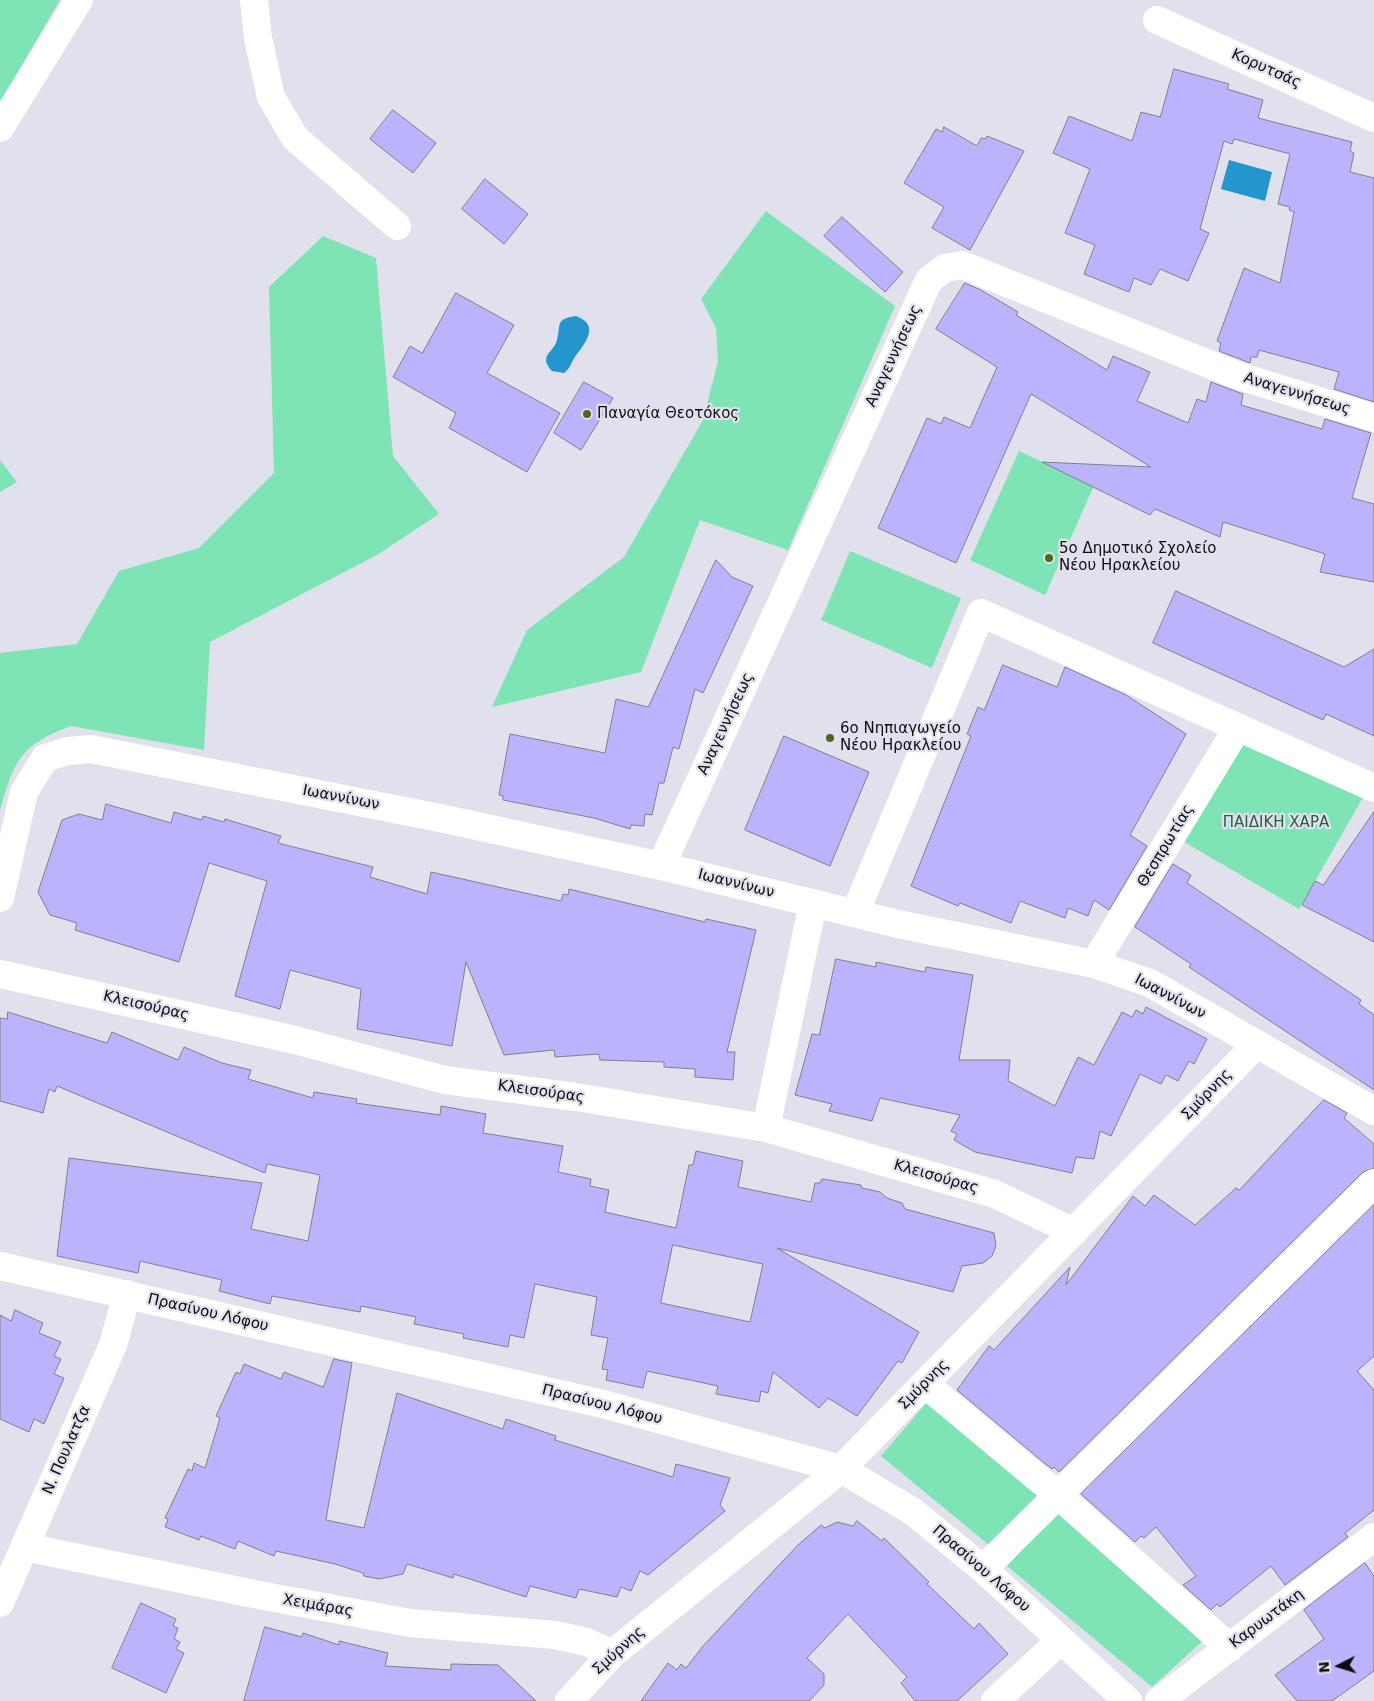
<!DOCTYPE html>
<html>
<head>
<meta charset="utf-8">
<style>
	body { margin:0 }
	#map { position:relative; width:1374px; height:1701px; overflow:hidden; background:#e1e1ed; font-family:"DejaVu Sans",sans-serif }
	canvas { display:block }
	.north { position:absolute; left:1314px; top:1641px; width:50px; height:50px; -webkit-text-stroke:4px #e1e1ed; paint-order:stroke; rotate:265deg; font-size:14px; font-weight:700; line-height:20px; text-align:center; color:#0e0e12 }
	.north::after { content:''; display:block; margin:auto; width:18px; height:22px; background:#0e0e12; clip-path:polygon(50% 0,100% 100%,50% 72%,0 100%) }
</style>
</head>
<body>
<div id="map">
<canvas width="1374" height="1701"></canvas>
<div class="north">N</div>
</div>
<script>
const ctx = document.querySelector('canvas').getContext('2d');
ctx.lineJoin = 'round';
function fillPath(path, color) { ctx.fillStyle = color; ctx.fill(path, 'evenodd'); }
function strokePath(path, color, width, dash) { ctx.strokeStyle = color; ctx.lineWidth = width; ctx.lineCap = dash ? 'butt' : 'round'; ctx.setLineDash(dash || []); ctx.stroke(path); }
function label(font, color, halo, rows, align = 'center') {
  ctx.font = font + ' "DejaVu Sans",sans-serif'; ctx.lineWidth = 4.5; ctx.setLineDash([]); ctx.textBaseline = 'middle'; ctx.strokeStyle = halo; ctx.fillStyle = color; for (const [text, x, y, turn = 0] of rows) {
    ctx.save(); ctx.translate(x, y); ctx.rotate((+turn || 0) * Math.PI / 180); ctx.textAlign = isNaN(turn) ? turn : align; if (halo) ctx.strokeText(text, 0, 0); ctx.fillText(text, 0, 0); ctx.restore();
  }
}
fillPath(new Path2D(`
	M 0,0 L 60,0 L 0,103 Z
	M 766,211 L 895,306 L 788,550 L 700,520 L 641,672 L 492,707 L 527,630 L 624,557 L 703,420 L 718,361 L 716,328 L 701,299 Z
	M 323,236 L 376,258 L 393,456 L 439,514 L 377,555 L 210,642 L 204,750 L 71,726 C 20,745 14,761 0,811 L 0,653 L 77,644 L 119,571 L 199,548 L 274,473 L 269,287 Z
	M 1019,451 L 1094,486 L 1045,595 L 970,560 Z
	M 0,460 L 17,482 L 0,492 Z
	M 850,551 L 961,598 L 932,668 L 821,620 Z
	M 1239,738 L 1365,794 L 1299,909 L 1179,839 Z
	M 928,1401 L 1038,1495 L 989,1545 L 881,1456 Z
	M 1058,1511 L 1205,1639 L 1152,1687 L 1007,1566 Z`), '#7ee4b5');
fillPath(new Path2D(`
	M 1229,160 L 1272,172 L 1265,201 L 1221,189 Z
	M 576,316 C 603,326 582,346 573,360 C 570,366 570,368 564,373 L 552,371 C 538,355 553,354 557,340 C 561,324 555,319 576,316 Z`), '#2595cf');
const building = new Path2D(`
	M 1174,69 L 1229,84 L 1227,89 L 1263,100 L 1258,118 L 1352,142 L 1350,151 L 1354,153 L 1350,172 L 1374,178 L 1374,402 L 1334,389 L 1339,372 L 1259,350 L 1257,357 L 1251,357 L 1250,363 L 1219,351 L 1221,343 L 1217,341 L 1244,268 L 1280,283 L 1294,212 L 1289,210 L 1290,207 L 1278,204 L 1290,154 L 1234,139 L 1232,144 L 1224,141 L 1200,229 L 1209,233 L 1188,281 L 1160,269 L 1151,285 L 1134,278 L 1129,292 L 1084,274 L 1095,245 L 1065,233 L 1090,169 L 1053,153 L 1069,116 L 1132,141 L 1141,112 L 1160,117 Z
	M 393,110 L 436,143 L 413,173 L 370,139 Z
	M 944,127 L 977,146 L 981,138 L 985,139 L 987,136 L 1024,151 L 970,250 L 932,228 L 944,207 L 904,183 L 936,129 L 942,132 Z
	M 485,179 L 528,214 L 504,244 L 462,209 Z
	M 842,217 L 903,272 L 885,292 L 824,236 Z
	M 965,283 L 981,290 L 1018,312 L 1016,315 L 1107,370 L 1113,356 L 1150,372 L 1137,401 L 1188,423 L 1197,399 L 1206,402 L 1211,382 L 1243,394 L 1241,405 L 1322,429 L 1325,419 L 1371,433 L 1352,498 L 1374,504 L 1374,582 L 1320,572 L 1325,554 L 1223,522 L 1220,537 L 1155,509 L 1150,515 L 1042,462 L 1151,467 L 1031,394 L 956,563 L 878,528 L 927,418 L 941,424 L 944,417 L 970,428 L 997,367 L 936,329 Z
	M 456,293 L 514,325 L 487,373 L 560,413 L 527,472 L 449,428 L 456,413 L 393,377 L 410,346 L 422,353 Z
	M 584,382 L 613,398 L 581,450 L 554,433 Z
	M 716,560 L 732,577 L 753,586 L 703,693 L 695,689 L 679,749 L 673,747 L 664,783 L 659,783 L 652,815 L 645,814 L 644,826 L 631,825 L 630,829 L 594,818 L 503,800 L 503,796 L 499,795 L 510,734 L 605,753 L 616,699 L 648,707 Z
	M 1176,591 L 1344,667 L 1374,649 L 1374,736 L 1326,714 L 1323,720 L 1153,643 Z
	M 1003,665 L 1057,687 L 1065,667 L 1126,695 L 1186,734 L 1130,835 L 1147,846 L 1109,910 L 1094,900 L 1088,916 L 1068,908 L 1065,918 L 1020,901 L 1011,923 L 960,903 L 958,906 L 911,886 L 971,736 L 967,734 L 978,707 L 984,710 Z
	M 784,736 L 869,772 L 830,866 L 745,830 Z
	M 106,804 L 171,823 L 174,812 L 202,820 L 203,816 L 224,822 L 225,819 L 281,836 L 278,843 L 373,867 L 370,877 L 427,894 L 431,872 L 561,901 L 563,894 L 568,895 L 569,889 L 705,922 L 706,919 L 756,930 L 727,1052 L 735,1052 L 733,1080 L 695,1077 L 695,1069 L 664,1067 L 664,1062 L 600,1060 L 599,1054 L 555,1057 L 554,1050 L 504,1055 L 466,962 L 452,1046 L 357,1029 L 361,989 L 290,970 L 280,1009 L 235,996 L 267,881 L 209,863 L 179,962 L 75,930 L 77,923 L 50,915 L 38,892 L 62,820 L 79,814 L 102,820 Z
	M 1374,812 L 1374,942 L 1302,905 L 1315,881 L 1323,885 Z
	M 1173,864 L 1191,875 L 1187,883 L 1361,1000 L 1359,1004 L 1374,1015 L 1374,1090 L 1189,967 L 1191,964 L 1135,927 Z
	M 836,959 L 876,967 L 876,962 L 925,972 L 926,967 L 973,975 L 959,1060 L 1010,1060 L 1008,1081 L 1055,1106 L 1078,1057 L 1094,1065 L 1122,1012 L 1132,1017 L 1136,1010 L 1143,1014 L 1146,1007 L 1207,1039 L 1194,1064 L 1189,1061 L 1178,1081 L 1166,1075 L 1161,1084 L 1140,1074 L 1111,1136 L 1100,1131 L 1094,1159 L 1076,1157 L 1072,1173 L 975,1152 L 954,1140 L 957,1134 L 951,1131 L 960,1115 L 880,1098 L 872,1121 L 829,1111 L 832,1104 L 795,1095 L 812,1034 L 819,1035 Z
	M 8,1012 L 107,1043 L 112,1032 L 178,1060 L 184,1047 L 222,1063 L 251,1070 L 248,1079 L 313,1098 L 314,1092 L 357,1099 L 356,1103 L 440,1115 L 441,1106 L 486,1114 L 483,1133 L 563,1146 L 558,1172 L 591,1179 L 590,1186 L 609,1190 L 605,1212 L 676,1228 L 689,1165 L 693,1165 L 696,1151 L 743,1161 L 738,1187 L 811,1202 L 815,1183 L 820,1183 L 822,1179 L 861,1185 L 862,1188 L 880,1192 L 887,1198 L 902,1203 L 905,1209 L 994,1233 L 996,1246 L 992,1256 L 983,1263 L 962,1266 L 953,1292 L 777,1248 L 919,1332 L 902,1363 L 898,1361 L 857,1416 L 828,1398 L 819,1408 L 773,1372 L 768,1393 L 761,1391 L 759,1402 L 716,1394 L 718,1386 L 647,1371 L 643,1388 L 606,1380 L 608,1370 L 602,1369 L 608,1338 L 591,1335 L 597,1297 L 535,1284 L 524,1338 L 510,1335 L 508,1347 L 463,1338 L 464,1334 L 414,1324 L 416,1317 L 361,1306 L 360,1312 L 272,1296 L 270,1304 L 219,1291 L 222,1280 L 140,1261 L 138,1273 L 57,1256 L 69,1158 L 262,1183 L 251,1229 L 308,1241 L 320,1175 L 267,1164 L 265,1173 L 57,1086 L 55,1092 L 49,1089 L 43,1113 L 0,1101 L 0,1018 L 7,1019 ZM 673,1245 L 763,1264 L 750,1322 L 661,1303 Z
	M 1324,1100 L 1347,1113 L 1344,1118 L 1374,1144 L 1374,1168 L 1363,1172 L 1059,1472 L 1054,1467 L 1052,1469 L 1043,1462 L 957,1390 L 989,1346 L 994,1350 L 1070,1267 L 1066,1285 L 1133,1196 L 1145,1206 L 1154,1195 L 1195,1225 L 1236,1188 L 1239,1190 Z
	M 1374,1205 L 1374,1356 L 1357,1371 L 1374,1390 L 1374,1510 L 1345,1533 L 1348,1537 L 1285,1585 L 1271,1566 L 1220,1607 L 1217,1604 L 1211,1610 L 1183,1585 L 1196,1576 L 1156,1527 L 1144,1538 L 1141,1536 L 1135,1542 L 1081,1494 Z
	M 15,1310 L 43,1323 L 39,1333 L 61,1342 L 54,1356 L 61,1359 L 54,1374 L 64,1378 L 44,1424 L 34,1419 L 29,1432 L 0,1419 L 0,1315 L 11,1321 Z
	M 334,1359 L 352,1363 L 326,1520 L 364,1528 L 397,1393 L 503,1429 L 506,1419 L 556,1436 L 555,1440 L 673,1477 L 676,1464 L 730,1478 L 720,1505 L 725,1511 L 648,1575 L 640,1571 L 631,1591 L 621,1587 L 617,1597 L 579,1589 L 576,1598 L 530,1586 L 526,1597 L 454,1574 L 453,1578 L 407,1564 L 403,1574 L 379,1579 L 364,1576 L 363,1573 L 335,1564 L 276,1551 L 274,1556 L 238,1541 L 235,1549 L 201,1536 L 199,1540 L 165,1527 L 168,1519 L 165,1518 L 188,1469 L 192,1471 L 194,1463 L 205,1468 L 220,1418 L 216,1416 L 236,1372 L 240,1374 L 244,1364 L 281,1379 L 284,1372 L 323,1387 Z
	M 857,1521 L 882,1541 L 884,1538 L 929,1582 L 927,1584 L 974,1629 L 979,1623 L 1008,1654 L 957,1701 L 915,1701 L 901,1683 L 907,1677 L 848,1614 L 807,1658 L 824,1674 L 824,1685 L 809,1701 L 641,1701 L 668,1663 L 677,1670 L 681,1664 L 686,1668 L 703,1646 L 798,1545 L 821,1525 L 825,1528 L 837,1522 L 853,1526 Z
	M 1365,1563 L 1374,1576 L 1374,1671 L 1332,1701 L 1297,1701 L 1275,1675 L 1324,1639 L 1304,1610 Z
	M 141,1603 L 176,1619 L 173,1626 L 178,1628 L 174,1639 L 180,1642 L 176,1649 L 184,1653 L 166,1693 L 112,1668 Z
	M 265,1627 L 302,1637 L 303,1633 L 339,1645 L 339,1641 L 388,1653 L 385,1666 L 451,1670 L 451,1664 L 498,1665 L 536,1701 L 244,1701 Z`);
fillPath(building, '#bbb4fd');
strokePath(building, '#807f8a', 1);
strokePath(new Path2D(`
	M 254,0 L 258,38 L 271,97 L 295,138 L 397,226
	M 1157,20 L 1374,118
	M 0,128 L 79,0
	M 661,866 L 929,280 L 945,268 L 962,265 L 1236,375 L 1374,418
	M 0,898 L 24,792 L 45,758 L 67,751 L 91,749 L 440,818 L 661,866 L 898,924 L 1094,964 L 1150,983 L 1374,1111
	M 855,913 L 981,613 L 1374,788
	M 1094,964 L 1238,727
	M 0,974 L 295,1040 L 445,1080 L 576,1097 L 766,1128 L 995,1194 L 1074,1232
	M 766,1128 L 813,903
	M 0,1266 L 603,1404 L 841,1469 L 912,1511 L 983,1569 L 1128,1701
	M 925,1384 L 1058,1495 L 1230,1648
	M 25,1547 L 264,1596 L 410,1623 L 555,1635 L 587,1642 L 612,1654
	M 983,1569 L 1374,1183
	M 0,1603 L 113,1345 L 127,1294
	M 569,1701 L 612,1654 L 841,1469 L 1257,1044
	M 995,1701 L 1061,1640
	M 1159,1701 L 1374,1537`), '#fff', 28);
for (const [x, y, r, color] of [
	[587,414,5,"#4a671b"],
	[1049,558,5,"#4a671b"],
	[830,738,5,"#4a671b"]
]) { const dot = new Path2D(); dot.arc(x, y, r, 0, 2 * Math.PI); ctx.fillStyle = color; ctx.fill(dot); strokePath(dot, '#e1e1ed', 2); }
label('15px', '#0e0e12', '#e1e1ed', [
	["Κορυτσάς",1266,69,24],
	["Αναγεννήσεως",894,356,-65],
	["Αναγεννήσεως",1297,394,17],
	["Αναγεννήσεως",726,724,-65],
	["Ιωαννίνων",341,798,11],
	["Θεσπρωτίας",1166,846,-59],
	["Ιωαννίνων",736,884,14],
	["Ιωαννίνων",1170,997,28],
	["Κλεισούρας",146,1006,13],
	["Κλεισούρας",541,1092,8],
	["Σμύρνης",1207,1095,-46],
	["Κλεισούρας",936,1177,16],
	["Πρασίνου Λόφου",208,1313,13],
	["Σμύρνης",924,1385,-45],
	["Πρασίνου Λόφου",602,1405,14],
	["Ν. Πουλατζα",67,1450,-66],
	["Πρασίνου Λόφου",981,1569,41],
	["Χειμάρας",318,1606,10],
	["Καρυωτάκη",1267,1619,-37],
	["Σμύρνης",619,1651,-42]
]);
label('15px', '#0e0e12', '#e1e1ed', [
	["Παναγία Θεοτόκος",597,414],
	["5ο Δημοτικό Σχολείο",1059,549],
	["Νέου Ηρακλείου",1059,566],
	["6ο Νηπιαγωγείο",840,729],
	["Νέου Ηρακλείου",840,746]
], 'left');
label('15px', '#2b5a45', '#e1e1ed', [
	["ΠΑΙΔΙΚΗ ΧΑΡΑ",1276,823]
]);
</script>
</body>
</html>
